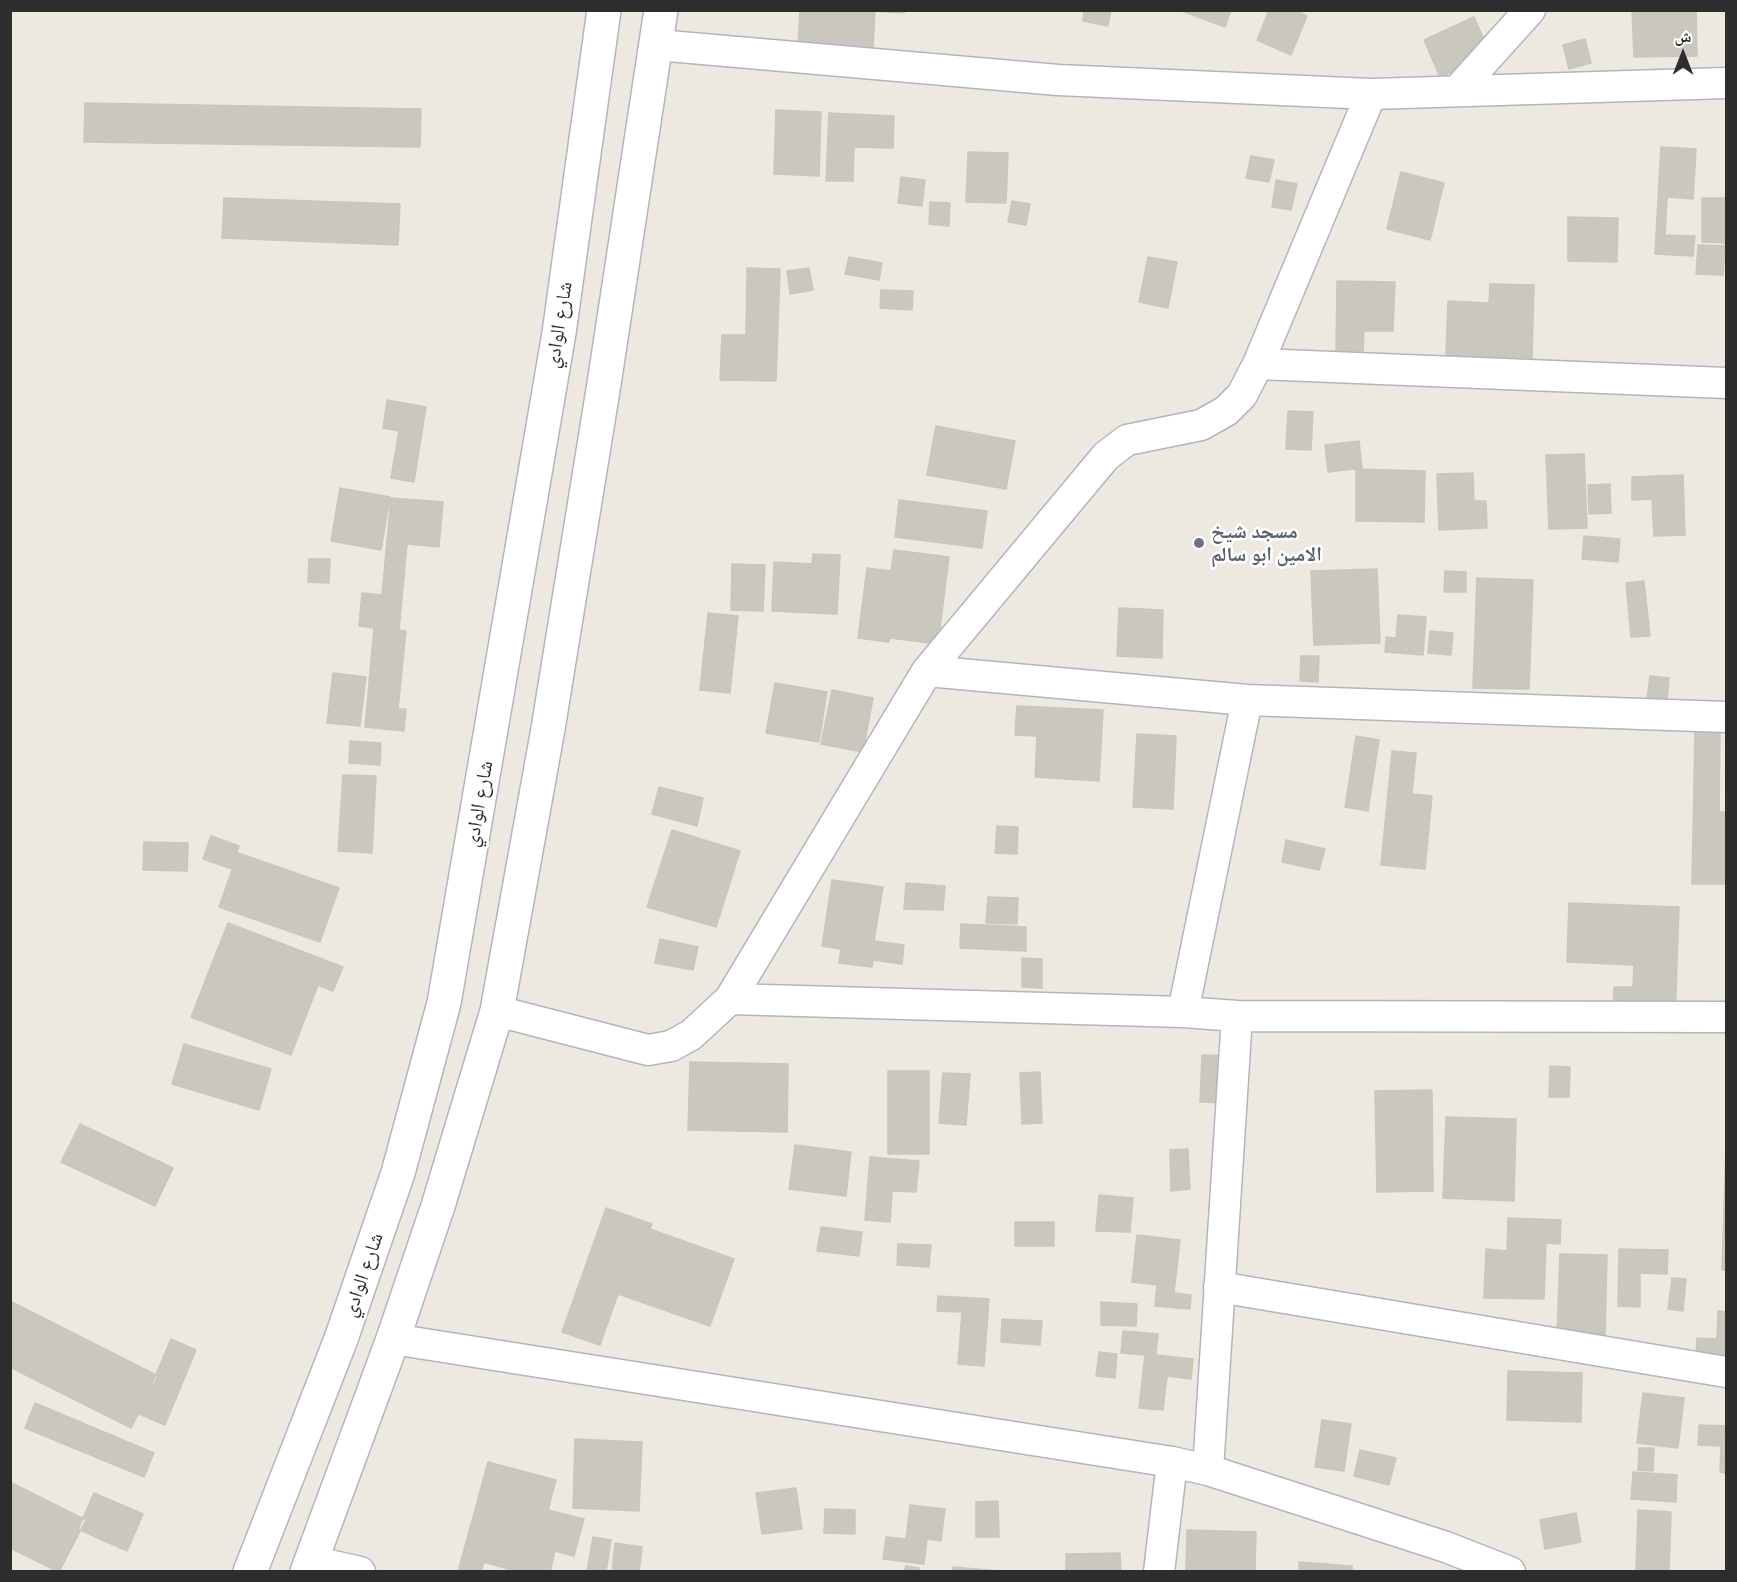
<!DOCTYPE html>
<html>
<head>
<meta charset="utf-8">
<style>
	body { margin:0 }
	#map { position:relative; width:1737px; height:1582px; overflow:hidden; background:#eee9e0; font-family:Inter,"Noto Naskh Arabic",sans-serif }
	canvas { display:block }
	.frame { position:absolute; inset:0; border:12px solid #2d2d2d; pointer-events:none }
	.north { position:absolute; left:1653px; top:24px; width:60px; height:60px; -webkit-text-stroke:4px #fff; paint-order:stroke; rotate:0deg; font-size:16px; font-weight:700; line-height:24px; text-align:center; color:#2d2d2d }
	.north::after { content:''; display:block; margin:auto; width:21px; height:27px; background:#2d2d2d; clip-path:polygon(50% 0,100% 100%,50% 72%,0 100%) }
</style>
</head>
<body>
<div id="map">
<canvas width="1737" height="1582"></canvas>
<div class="frame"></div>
<div class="north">ش</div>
</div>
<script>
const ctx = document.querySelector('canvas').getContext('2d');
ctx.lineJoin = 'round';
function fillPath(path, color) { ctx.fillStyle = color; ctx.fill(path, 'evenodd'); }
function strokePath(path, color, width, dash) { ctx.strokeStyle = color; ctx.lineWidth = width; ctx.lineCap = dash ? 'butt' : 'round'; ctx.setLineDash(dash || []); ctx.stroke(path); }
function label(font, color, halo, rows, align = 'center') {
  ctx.font = font + ' Inter,"Noto Naskh Arabic",sans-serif'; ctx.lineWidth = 5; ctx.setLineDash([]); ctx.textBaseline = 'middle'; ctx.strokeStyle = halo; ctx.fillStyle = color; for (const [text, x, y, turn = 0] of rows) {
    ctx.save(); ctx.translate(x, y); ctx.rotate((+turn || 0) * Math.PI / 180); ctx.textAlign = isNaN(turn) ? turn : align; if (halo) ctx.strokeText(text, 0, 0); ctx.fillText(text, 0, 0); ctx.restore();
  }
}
const building = new Path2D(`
	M 800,10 L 905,10 L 904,13 L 875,11 L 873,49 L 798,45 Z
	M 1084,10 L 1111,10 L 1108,26 L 1083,21 Z
	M 1179,10 L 1231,10 L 1225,27 Z
	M 1269,10 L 1293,10 L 1307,16 L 1291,55 L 1257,40 Z
	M 1632,10 L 1696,10 L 1697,56 L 1634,57 Z
	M 1474,17 L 1491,55 L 1440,77 L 1424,40 Z
	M 1585,39 L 1591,63 L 1569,69 L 1563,45 Z
	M 85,103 L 421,109 L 420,147 L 84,142 Z
	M 776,110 L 821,112 L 819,176 L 774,174 Z
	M 829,113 L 894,116 L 893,148 L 854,147 L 853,181 L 826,181 Z
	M 1661,147 L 1696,149 L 1693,199 L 1667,197 L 1665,235 L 1695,236 L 1693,256 L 1655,254 Z
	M 968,152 L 1008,153 L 1006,203 L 966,202 Z
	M 1251,156 L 1274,160 L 1269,182 L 1246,178 Z
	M 1401,172 L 1444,183 L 1430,240 L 1387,229 Z
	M 901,177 L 925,180 L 922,206 L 898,203 Z
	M 1276,180 L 1297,184 L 1291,210 L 1272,207 Z
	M 224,198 L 400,204 L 398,245 L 222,238 Z
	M 1702,198 L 1726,198 L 1726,243 L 1702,242 Z
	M 1012,201 L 1030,204 L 1026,225 L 1008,222 Z
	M 930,202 L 950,203 L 949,226 L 929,224 Z
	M 1568,217 L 1618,218 L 1617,262 L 1568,261 Z
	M 1698,245 L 1725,246 L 1723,275 L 1696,274 Z
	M 849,257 L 882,263 L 879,280 L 845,274 Z
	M 1148,257 L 1177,262 L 1168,308 L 1139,302 Z
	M 747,268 L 780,269 L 776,381 L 720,380 L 722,335 L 746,335 Z
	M 809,268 L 813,290 L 790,294 L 787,271 Z
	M 1337,281 L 1395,282 L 1393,331 L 1364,331 L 1363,351 L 1336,351 Z
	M 1490,284 L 1534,285 L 1532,358 L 1446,356 L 1448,301 L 1489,303 Z
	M 881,290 L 913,291 L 912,310 L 880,308 Z
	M 387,400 L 426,407 L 414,482 L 391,478 L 399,431 L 383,428 Z
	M 1288,411 L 1313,412 L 1311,450 L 1286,449 Z
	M 936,426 L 1015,441 L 1006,489 L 927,475 Z
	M 1359,441 L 1362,468 L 1328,472 L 1325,445 Z
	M 1584,454 L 1587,528 L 1549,529 L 1546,455 Z
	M 1356,469 L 1425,471 L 1424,522 L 1356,521 Z
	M 1473,473 L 1474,501 L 1486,501 L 1487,528 L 1439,530 L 1437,474 Z
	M 1683,475 L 1685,535 L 1654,536 L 1652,499 L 1632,500 L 1632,477 Z
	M 1610,484 L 1611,513 L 1589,514 L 1588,485 Z
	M 340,488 L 390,497 L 381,550 L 331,541 Z
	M 391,498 L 443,502 L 439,547 L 407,544 L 399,630 L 406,631 L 398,709 L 406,709 L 404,731 L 365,727 L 374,628 L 359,626 L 362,593 L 382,595 Z
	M 899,500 L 987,511 L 982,548 L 895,537 Z
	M 1584,536 L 1620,539 L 1618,562 L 1582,559 Z
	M 894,550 L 949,557 L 938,644 L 890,638 L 889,642 L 858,638 L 867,568 L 891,571 Z
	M 813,554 L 840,555 L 837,614 L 772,611 L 774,562 L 812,564 Z
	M 309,559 L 330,559 L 329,583 L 308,582 Z
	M 732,564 L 765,565 L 763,611 L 731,610 Z
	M 1377,569 L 1380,643 L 1314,645 L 1311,571 Z
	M 1445,571 L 1466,572 L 1466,592 L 1444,592 Z
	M 1477,578 L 1533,580 L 1529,689 L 1473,688 Z
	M 1644,581 L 1650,636 L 1631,637 L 1626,583 Z
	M 1119,608 L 1163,610 L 1162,658 L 1117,656 Z
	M 708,613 L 738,616 L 730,693 L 700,690 Z
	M 1398,615 L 1426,617 L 1423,655 L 1385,652 L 1386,637 L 1396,638 Z
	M 1430,631 L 1453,633 L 1451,655 L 1428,653 Z
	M 1301,656 L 1319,656 L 1318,682 L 1300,681 Z
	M 333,673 L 366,677 L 360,726 L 327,723 Z
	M 1650,676 L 1669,678 L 1667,701 L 1647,699 Z
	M 775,683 L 827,692 L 819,742 L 766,733 Z
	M 832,690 L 873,698 L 863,752 L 821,744 Z
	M 1017,706 L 1103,710 L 1099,781 L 1035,777 L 1037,736 L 1015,735 Z
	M 1695,729 L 1720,729 L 1719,812 L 1726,812 L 1726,884 L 1692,884 Z
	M 1137,734 L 1176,736 L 1173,809 L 1133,807 Z
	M 1356,736 L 1379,740 L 1368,811 L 1345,807 Z
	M 350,741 L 381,743 L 380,765 L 349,763 Z
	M 1392,751 L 1416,753 L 1412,794 L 1432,796 L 1425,869 L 1381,865 Z
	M 343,775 L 376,776 L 372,853 L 338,851 Z
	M 659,787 L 703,798 L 697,826 L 652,814 Z
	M 997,826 L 1018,827 L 1017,854 L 995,853 Z
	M 672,830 L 740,851 L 716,927 L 647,907 Z
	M 211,836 L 239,846 L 232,869 L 203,859 Z
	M 1286,840 L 1325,849 L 1319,870 L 1282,862 Z
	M 144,842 L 188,843 L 187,871 L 143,870 Z
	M 238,853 L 339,888 L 320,942 L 219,907 Z
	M 832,880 L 883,887 L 874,941 L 904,945 L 902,964 L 873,960 L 872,967 L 839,963 L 841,949 L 822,946 Z
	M 906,883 L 945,886 L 943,910 L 904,909 Z
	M 988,897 L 1018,898 L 1017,924 L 986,923 Z
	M 1569,903 L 1679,907 L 1675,1020 L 1613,1017 L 1614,987 L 1633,987 L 1634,965 L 1567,962 Z
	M 228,923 L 343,967 L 333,991 L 318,985 L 291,1055 L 191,1017 Z
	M 961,924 L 1026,927 L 1026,951 L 960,948 Z
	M 660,939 L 698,947 L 693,970 L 655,963 Z
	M 1022,958 L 1042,959 L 1042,988 L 1022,987 Z
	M 184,1044 L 271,1069 L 259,1110 L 172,1084 Z
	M 1202,1055 L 1231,1056 L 1229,1103 L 1200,1102 Z
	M 690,1062 L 788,1064 L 787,1132 L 688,1130 Z
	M 1550,1066 L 1570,1067 L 1569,1097 L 1549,1097 Z
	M 888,1071 L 929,1071 L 929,1154 L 888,1154 Z
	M 1040,1072 L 1042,1123 L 1022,1124 L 1020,1073 Z
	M 943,1073 L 970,1074 L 966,1125 L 939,1123 Z
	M 1432,1090 L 1433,1191 L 1377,1192 L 1375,1091 Z
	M 1446,1117 L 1516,1119 L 1514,1201 L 1443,1198 Z
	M 80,1124 L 173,1168 L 155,1206 L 61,1162 Z
	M 795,1145 L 851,1152 L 846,1196 L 789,1189 Z
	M 1726,1147 L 1726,1270 L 1722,1270 Z
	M 1188,1149 L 1190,1189 L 1171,1191 L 1170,1150 Z
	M 870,1157 L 919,1161 L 916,1192 L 892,1191 L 890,1222 L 865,1220 Z
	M 1099,1195 L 1133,1198 L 1130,1232 L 1096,1231 Z
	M 606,1208 L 652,1224 L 650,1229 L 734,1259 L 710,1326 L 618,1294 L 600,1345 L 562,1332 Z
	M 1508,1218 L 1561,1220 L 1560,1244 L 1546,1243 L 1544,1299 L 1484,1298 L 1486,1249 L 1507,1251 Z
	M 1015,1222 L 1054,1222 L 1054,1246 L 1015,1246 Z
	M 821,1227 L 862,1232 L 859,1256 L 817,1251 Z
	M 1137,1235 L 1180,1240 L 1174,1293 L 1191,1295 L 1190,1309 L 1155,1306 L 1157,1285 L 1132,1282 Z
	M 898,1244 L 931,1245 L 929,1267 L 897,1265 Z
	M 1619,1249 L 1668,1250 L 1667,1274 L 1640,1273 L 1640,1307 L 1618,1306 Z
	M 1560,1254 L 1607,1255 L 1605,1337 L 1557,1335 Z
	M 1672,1278 L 1686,1279 L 1683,1311 L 1668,1309 Z
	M 938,1296 L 989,1299 L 984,1366 L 958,1364 L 962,1312 L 937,1311 Z
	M 10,1301 L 158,1376 L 131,1428 L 10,1367 Z
	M 1101,1302 L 1137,1304 L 1136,1326 L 1101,1325 Z
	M 1718,1311 L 1726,1312 L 1726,1358 L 1696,1358 L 1697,1338 L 1717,1339 Z
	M 1002,1319 L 1042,1321 L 1040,1345 L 1001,1342 Z
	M 1123,1331 L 1158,1334 L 1156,1355 L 1193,1359 L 1191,1379 L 1167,1376 L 1163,1410 L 1139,1408 L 1145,1355 L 1121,1353 Z
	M 171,1339 L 196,1350 L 165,1425 L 139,1414 Z
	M 1099,1352 L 1117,1354 L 1115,1378 L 1096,1376 Z
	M 1508,1371 L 1582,1373 L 1581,1422 L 1507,1420 Z
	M 1643,1393 L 1684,1398 L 1678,1448 L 1637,1443 Z
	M 35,1403 L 154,1453 L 144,1477 L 25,1428 Z
	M 1322,1420 L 1351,1424 L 1344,1471 L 1315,1467 Z
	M 1699,1425 L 1726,1426 L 1726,1473 L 1720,1472 L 1721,1446 L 1698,1445 Z
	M 575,1439 L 642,1442 L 639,1511 L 573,1508 Z
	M 1639,1448 L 1654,1448 L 1653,1471 L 1638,1470 Z
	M 1360,1450 L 1396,1458 L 1389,1485 L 1354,1476 Z
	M 488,1462 L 556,1480 L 548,1510 L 584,1519 L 574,1556 L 555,1551 L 550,1572 L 518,1572 L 484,1562 L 481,1572 L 458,1572 Z
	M 1633,1472 L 1677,1475 L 1676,1502 L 1631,1499 Z
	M 10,1482 L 86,1520 L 59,1572 L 10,1548 Z
	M 796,1488 L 802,1529 L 762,1534 L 756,1493 Z
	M 94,1493 L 143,1514 L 127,1551 L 78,1529 Z
	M 998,1501 L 999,1537 L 976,1537 L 976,1502 Z
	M 910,1505 L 945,1509 L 941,1541 L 927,1539 L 924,1564 L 883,1559 L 886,1537 L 906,1539 Z
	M 825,1509 L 855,1510 L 855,1534 L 824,1533 Z
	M 1638,1510 L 1671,1512 L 1669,1572 L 1636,1572 Z
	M 1576,1513 L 1581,1542 L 1545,1549 L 1540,1520 Z
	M 1187,1530 L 1256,1532 L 1255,1570 L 1186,1572 Z
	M 593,1537 L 611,1540 L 606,1572 L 587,1572 Z
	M 615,1543 L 642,1547 L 639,1572 L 612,1572 Z
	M 1120,1553 L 1121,1572 L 1066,1572 L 1066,1554 Z
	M 1299,1562 L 1352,1566 L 1352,1572 L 1299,1572 Z
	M 906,1566 L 919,1568 L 918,1572 L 904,1572 Z
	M 953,1567 L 1000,1571 L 1000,1572 L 953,1572 Z`);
fillPath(building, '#cac7be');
strokePath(building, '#cac6b9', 1.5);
const minor = new Path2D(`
	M 657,45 L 1058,80 L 1371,94 L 1726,83
	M 1457,91 L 1530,10
	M 1258,364 L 1726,383
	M 927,671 L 1247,700 L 1726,717
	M 730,999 L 927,671 L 1106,456 L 1127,440 L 1201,425 L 1226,411 L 1242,395 L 1258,364 L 1371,94
	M 497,1011 L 648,1050 L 671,1046 L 691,1035 L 730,999 L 1183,1012 L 1237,1016 L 1726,1017
	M 1183,1012 L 1247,700
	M 1219,1287 L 1726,1372
	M 393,1339 L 1172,1462 L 1208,1470 L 1446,1547 L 1510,1572
	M 1208,1470 L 1237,1016
	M 311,1561 L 360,1572
	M 1159,1572 L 1172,1462`);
const secondary = new Path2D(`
	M 250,1572 L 341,1339 L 398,1173 L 444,1003 L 559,333 L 604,10
	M 307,1572 L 393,1339 L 438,1206 L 497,1011 L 548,729 L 604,384 L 661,10`);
strokePath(minor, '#b3b4c0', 33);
strokePath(secondary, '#b3b4c0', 36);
strokePath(minor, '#fff', 30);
strokePath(secondary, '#fff', 33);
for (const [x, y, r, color] of [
	[1199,543,6,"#6b7280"]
]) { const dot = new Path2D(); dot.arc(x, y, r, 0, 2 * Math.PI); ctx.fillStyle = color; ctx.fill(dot); strokePath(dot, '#fff', 2); }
label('20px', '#2d2d2d', '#fff', [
	["شارع الوادي",559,325,-81],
	["شارع الوادي",479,804,-80],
	["شارع الوادي",363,1275,-71]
]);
label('bold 20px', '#5b616d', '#fff', [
	["مسجد شيخ",1211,532],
	["الامين ابو سالم",1211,555]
], 'left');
</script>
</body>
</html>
